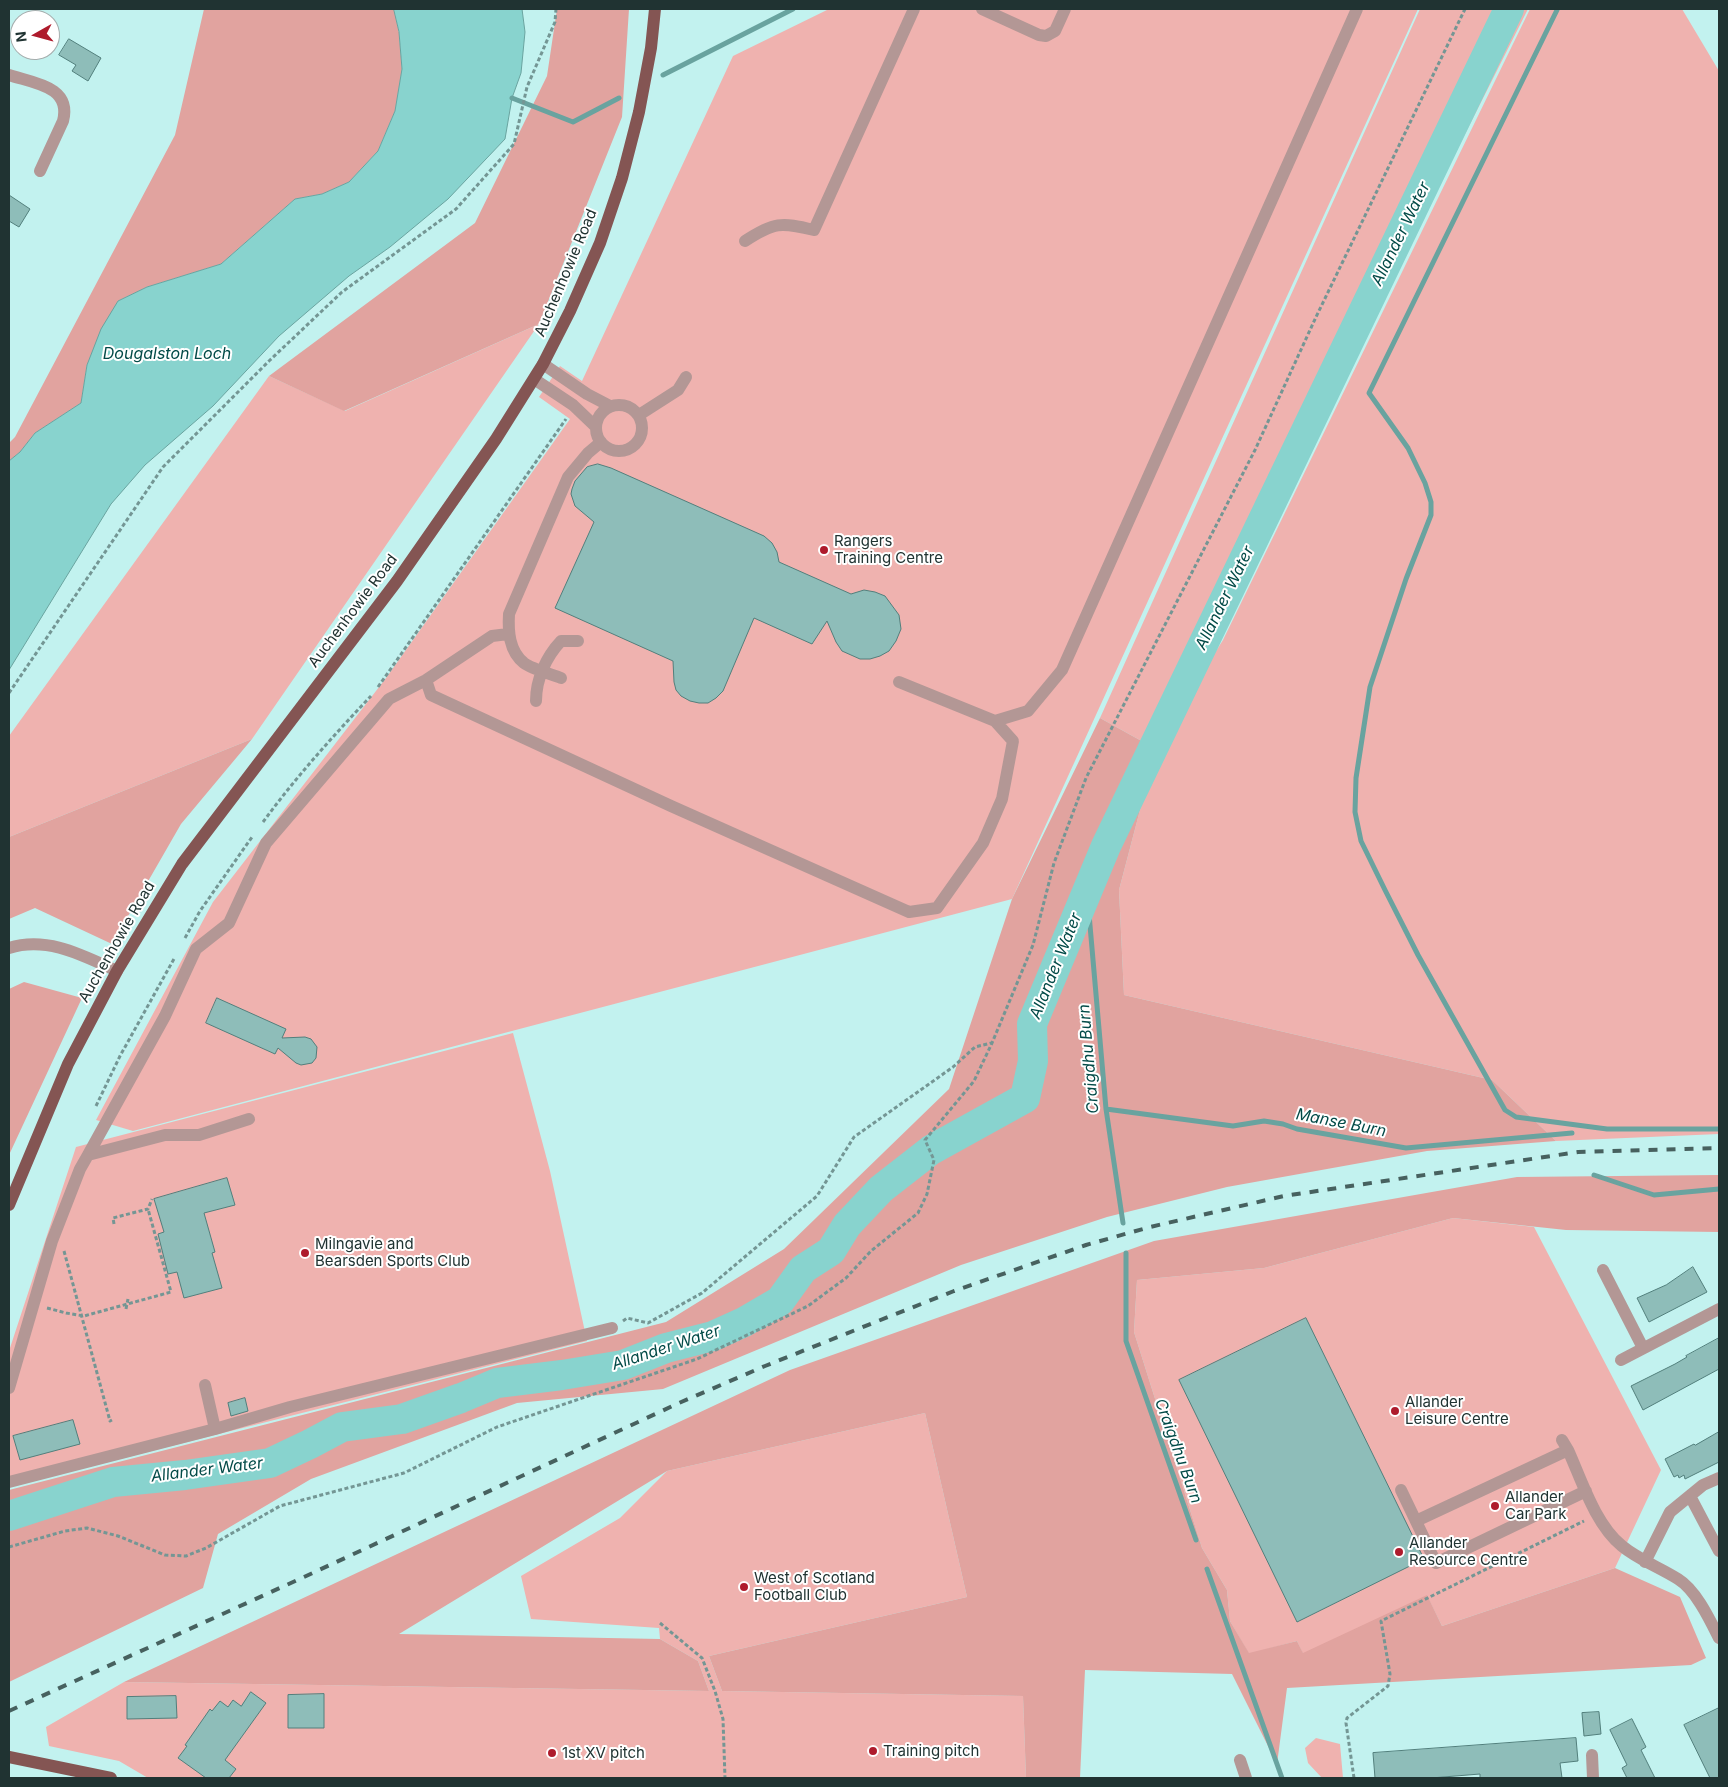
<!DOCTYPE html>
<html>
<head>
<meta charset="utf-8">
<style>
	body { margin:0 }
	#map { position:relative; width:1728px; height:1787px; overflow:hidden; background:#c2f2ef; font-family:Inter,sans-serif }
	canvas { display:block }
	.frame { position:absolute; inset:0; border:10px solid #203332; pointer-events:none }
	.north { position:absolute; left:10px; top:10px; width:50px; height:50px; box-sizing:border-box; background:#fff; border:1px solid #a6adad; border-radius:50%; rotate:263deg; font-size:14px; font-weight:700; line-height:20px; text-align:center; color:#203332 }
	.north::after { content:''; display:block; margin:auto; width:18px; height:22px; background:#ae1b2c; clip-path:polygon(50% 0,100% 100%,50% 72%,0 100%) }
</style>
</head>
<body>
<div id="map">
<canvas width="1728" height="1787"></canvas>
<div class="frame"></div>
<div class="north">N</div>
</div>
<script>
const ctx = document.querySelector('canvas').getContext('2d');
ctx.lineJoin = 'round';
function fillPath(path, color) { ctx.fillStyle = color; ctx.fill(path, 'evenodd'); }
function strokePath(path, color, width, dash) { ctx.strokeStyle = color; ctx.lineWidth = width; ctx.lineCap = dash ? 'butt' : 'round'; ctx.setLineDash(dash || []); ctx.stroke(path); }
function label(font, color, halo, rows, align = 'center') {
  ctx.font = font + ' Inter,sans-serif'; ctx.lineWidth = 4; ctx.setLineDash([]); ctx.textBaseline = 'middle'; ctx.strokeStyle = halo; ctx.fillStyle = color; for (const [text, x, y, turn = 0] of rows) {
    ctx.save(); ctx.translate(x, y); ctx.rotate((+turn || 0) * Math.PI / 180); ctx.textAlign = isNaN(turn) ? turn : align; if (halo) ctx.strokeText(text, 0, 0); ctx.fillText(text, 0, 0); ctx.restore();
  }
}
fillPath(new Path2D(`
	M 829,9 L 1418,9 L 1012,899 L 133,1131 L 96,1120 L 213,902 L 386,678 L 570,419 L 539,397 L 560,366 L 582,381 L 733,56 Z
	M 1420,9 L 1528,9 L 1159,741 L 1223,640 L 1530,9 L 1682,9 L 1719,71 L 1719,1134 L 1556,1141 L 1492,1080 L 1124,995 L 1119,890 L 1156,749 L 1100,718 Z
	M 539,324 L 252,739 L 9,837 L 9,736 L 269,376 L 345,411 Z
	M 513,1033 L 550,1171 L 587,1341 L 9,1487 L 9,1351 L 76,1147 Z
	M 1453,1218 L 1534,1227 L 1661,1470 L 1615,1568 L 1442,1626 L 1427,1596 L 1303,1654 L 1297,1641 L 1249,1654 L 1230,1621 L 1227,1590 L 1202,1548 L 1134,1332 L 1137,1280 L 1264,1268 Z
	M 925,1413 L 967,1597 L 709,1656 L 722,1691 L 1023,1696 L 1026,1778 L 148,1778 L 119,1761 L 49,1746 L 46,1727 L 124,1682 L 709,1691 L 698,1661 L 660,1639 L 659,1628 L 531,1619 L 521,1576 L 620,1518 L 667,1471 Z
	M 1316,1738 L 1340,1744 L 1343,1778 L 1322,1778 L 1308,1763 L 1305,1748 Z`), '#efb2af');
fillPath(new Path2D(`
	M 204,9 L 394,9 L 399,32 L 402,69 L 395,111 L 378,151 L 349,182 L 322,194 L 295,199 L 221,264 L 147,287 L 118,301 L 87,365 L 81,403 L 35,433 L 20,452 L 9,461 L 9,443 L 15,437 L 175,135 Z
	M 557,9 L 629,9 L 622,117 L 539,324 L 344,411 L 269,376 L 475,223 L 547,76 Z
	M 1100,718 L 1156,749 L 1119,890 L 1124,995 L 1492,1080 L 1556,1141 L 1427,1151 L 1227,1187 L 1107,1217 L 961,1265 L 663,1389 L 517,1403 L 311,1479 L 218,1534 L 203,1588 L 9,1682 L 9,1490 L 666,1322 L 784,1249 L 949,1089 L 1012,899 Z
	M 252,739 L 181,824 L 112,944 L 35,908 L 9,919 L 9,837 Z
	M 24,982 L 82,998 L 9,1155 L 9,989 Z
	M 1719,1175 L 1719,1232 L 1566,1230 L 1453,1218 L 1264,1268 L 1137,1280 L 1134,1332 L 1202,1548 L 1227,1590 L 1230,1621 L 1249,1653 L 1297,1641 L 1303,1653 L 1427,1595 L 1442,1626 L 1615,1568 L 1680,1597 L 1706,1658 L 1691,1665 L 1287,1688 L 1277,1764 L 1232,1674 L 1085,1670 L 1080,1778 L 1026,1778 L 1023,1696 L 722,1691 L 709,1656 L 967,1597 L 925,1413 L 667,1471 L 399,1634 L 660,1639 L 698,1661 L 709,1691 L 124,1682 L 790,1370 L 1154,1241 L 1517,1177 Z`), '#e1a39f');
const water = new Path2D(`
	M 394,9 L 522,9 L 525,32 L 521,73 L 512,98 L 505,139 L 448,199 L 390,247 L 349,276 L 279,336 L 213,406 L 145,465 L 111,504 L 9,670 L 9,461 L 20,452 L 35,433 L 81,403 L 87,365 L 101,329 L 118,301 L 147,287 L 221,264 L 295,199 L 322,194 L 349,182 L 378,151 L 395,111 L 402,69 L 399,32 Z`);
fillPath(water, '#88d3ce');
strokePath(water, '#69a39f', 1);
strokePath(new Path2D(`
	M 1557,10 L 1369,393 L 1408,448 L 1425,483 L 1431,502 L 1431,515 L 1406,579 L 1370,687 L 1356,778 L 1355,812 L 1361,841 L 1385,890 L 1418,955 L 1505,1110 L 1516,1117 L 1607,1129 L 1719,1129
	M 663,75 L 793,9
	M 512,98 L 573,122 L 619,98
	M 1087,891 L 1106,1109 L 1123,1223
	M 1106,1109 L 1233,1126 L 1264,1121 L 1283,1124 L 1297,1129 L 1406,1148 L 1572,1133
	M 1594,1175 L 1654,1195 L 1719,1189
	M 1126,1253 L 1126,1341 L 1196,1540
	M 1207,1569 L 1282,1778`), '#69a39f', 5);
strokePath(new Path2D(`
	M 9,1516 L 113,1482 L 185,1475 L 270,1463 L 310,1444 L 342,1427 L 402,1419 L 461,1398 L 497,1383 L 562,1375 L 623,1365 L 666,1348 L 713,1336 L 744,1322 L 780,1301 L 803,1269 L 831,1251 L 847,1225 L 881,1189 L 931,1150 L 1025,1098 L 1033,1061 L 1032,1024 L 1106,846 L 1509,9`), '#88d3ce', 30);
const building = new Path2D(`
	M 69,39 L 101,58 L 88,81 L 72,71 L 76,65 L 59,55 Z
	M 9,195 L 30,209 L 19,227 L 9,221 Z
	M 598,464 L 611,468 L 764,536 L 772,543 L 777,552 L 779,562 L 851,594 L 864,590 L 875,592 L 885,596 L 899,615 L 901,629 L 896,641 L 889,651 L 880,656 L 870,659 L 860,659 L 842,651 L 836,642 L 827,621 L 812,644 L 754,618 L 723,691 L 716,698 L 708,703 L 699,703 L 690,701 L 681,696 L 676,690 L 674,682 L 673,661 L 555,608 L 594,522 L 575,506 L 571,494 L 572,489 L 575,481 L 587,467 Z
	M 217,998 L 286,1029 L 282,1038 L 305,1037 L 311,1039 L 317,1047 L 316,1058 L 312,1063 L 301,1065 L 296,1063 L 278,1048 L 275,1054 L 206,1023 Z
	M 227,1178 L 235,1205 L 204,1213 L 215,1252 L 212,1253 L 222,1288 L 184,1298 L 177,1272 L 168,1274 L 158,1234 L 164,1232 L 154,1199 Z
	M 1693,1267 L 1707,1292 L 1649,1322 L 1637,1298 L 1666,1285 Z
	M 1306,1318 L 1424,1559 L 1297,1622 L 1179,1380 Z
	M 1719,1338 L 1719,1369 L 1643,1410 L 1631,1386 L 1675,1364 L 1687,1357 L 1686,1356 Z
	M 245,1398 L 248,1411 L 231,1416 L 228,1403 Z
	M 73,1420 L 80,1444 L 20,1460 L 13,1436 Z
	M 1719,1432 L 1719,1462 L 1685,1479 L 1684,1475 L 1679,1478 L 1678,1475 L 1674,1477 L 1665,1459 L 1694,1444 L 1695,1445 Z
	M 251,1692 L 266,1703 L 225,1760 L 236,1769 L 229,1778 L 206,1778 L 178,1758 L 187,1746 L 185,1745 L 210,1709 L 212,1711 L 220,1701 L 228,1707 L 233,1700 L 241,1706 Z
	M 324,1694 L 324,1728 L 288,1728 L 288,1695 Z
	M 176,1696 L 177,1718 L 127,1719 L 127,1697 Z
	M 1719,1708 L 1719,1778 L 1710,1778 L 1684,1725 Z
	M 1599,1712 L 1601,1734 L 1584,1736 L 1582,1713 Z
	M 1632,1719 L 1646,1747 L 1641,1750 L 1655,1778 L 1627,1778 L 1622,1768 L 1627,1765 L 1610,1730 Z
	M 1576,1738 L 1578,1761 L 1560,1763 L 1562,1778 L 1480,1778 L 1480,1774 L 1431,1778 L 1375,1778 L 1373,1753 Z`);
fillPath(building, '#8ebdb9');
strokePath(building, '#527f7c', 1);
strokePath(new Path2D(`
	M 378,687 L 566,419
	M 9,693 L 163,467 L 269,361 L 342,292 L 456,209 L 514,144 L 527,87 L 555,22 L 556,9
	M 263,822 C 296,777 333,736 371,696
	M 185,938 L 200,911 L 252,837
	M 96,1106 L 120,1056 L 175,957
	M 114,1224 L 113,1218 L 148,1209 L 152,1199
	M 64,1251 L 110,1421 L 112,1420
	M 47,1308 L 66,1313 L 84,1316 L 171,1292 L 148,1209
	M 126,1309 L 128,1299
	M 623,1321 L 627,1318 L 648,1323 L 702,1293 L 817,1196 L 854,1137 L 953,1067 L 975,1047 L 991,1043
	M 9,1547 L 65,1531 L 87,1528 L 118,1536 L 165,1555 L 186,1556 L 206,1548 L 280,1506 L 404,1473 L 497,1427 L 697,1359 L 808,1306 L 846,1278 L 871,1251 L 918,1213 L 927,1194 L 934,1160 L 925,1140 L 974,1081 L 992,1043 L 1033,945 L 1054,863 L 1086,778 L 1255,450 L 1316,317 L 1465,9
	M 660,1623 L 702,1658 L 715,1691 L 723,1719 L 725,1778
	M 1354,1778 L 1346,1723 L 1347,1718 L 1388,1686 L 1390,1674 L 1381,1621 L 1584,1521`), '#749694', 3, [4, 2.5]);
strokePath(new Path2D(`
	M 982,9 L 1039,35 L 1046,36 L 1055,31 L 1065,9
	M 9,75 C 33,83 72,86 63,121 L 40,171
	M 745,241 C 774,222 781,222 814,230 L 914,9
	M 543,364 L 587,394 L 610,406
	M 534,379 L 573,405 L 596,427
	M596 428a23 23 0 1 1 46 0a23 23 0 1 1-46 0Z
	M 639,415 L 678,390 L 686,377
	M 561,678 C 551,674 532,669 524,663 C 509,651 508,631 509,614 L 568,477 L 588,453 L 601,442
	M 426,680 L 431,695 L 671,806 L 909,912 L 937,908 L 983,843 L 1002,799 L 1013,741 L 995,721 L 1028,711 L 1062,670 L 1357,9
	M 899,682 L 995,721
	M 536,701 C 536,679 546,657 561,641 L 578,641
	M 9,948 C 47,936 82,955 117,971
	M 88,1155 L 165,1016 L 196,949 L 229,923 L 266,843 L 389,699 L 426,680 L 492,636 L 508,634
	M 1603,1270 L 1643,1348
	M 1621,1360 L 1719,1309
	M 9,1388 L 52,1241 L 80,1169 L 88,1155 L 165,1135 L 199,1135 L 249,1119
	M 215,1429 L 290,1407 L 612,1328
	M 1562,1440 L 1568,1450 C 1582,1481 1595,1524 1622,1546 C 1639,1560 1659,1567 1678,1579 C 1696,1590 1710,1620 1719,1638
	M 9,1482 L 215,1429 L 205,1385
	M 1401,1490 L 1436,1563 L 1586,1491
	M 1690,1496 L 1719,1551
	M 1416,1521 L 1568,1450
	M 1645,1562 L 1670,1512 L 1703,1485 L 1719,1478
	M 1592,1755 L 1593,1778
	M 1240,1760 L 1246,1778`), '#b39795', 12);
strokePath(new Path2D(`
	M 9,1205 L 68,1064 L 117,971 L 182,864 L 397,581 L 496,439 L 543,364 L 570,311 L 600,243 L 622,178 L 639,112 L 651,48 L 655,9
	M 9,1757 L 111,1778`), '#845553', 12);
strokePath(new Path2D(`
	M 9,1711 L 304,1577 L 679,1403 L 765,1366 L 878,1321 L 954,1291 L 1086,1245 L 1150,1227 L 1284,1196 L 1578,1152 L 1719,1148`), '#47615f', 4, [9, 9]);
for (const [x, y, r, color] of [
	[824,550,5,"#ae1b2c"],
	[305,1253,5,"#ae1b2c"],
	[1395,1411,5,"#ae1b2c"],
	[1495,1506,5,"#ae1b2c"],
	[1399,1552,5,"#ae1b2c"],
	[744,1587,5,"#ae1b2c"],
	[873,1751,5,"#ae1b2c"],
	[552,1753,5,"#ae1b2c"]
]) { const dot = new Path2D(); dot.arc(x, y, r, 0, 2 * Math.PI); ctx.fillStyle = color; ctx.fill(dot); strokePath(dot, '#fff', 2); }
label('15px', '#203332', '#fff', [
	["Auchenhowie Road",566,273,-67],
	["Auchenhowie Road",353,611,-53],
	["Auchenhowie Road",117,942,-60]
]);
label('15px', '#203332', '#fff', [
	["Rangers",834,541],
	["Training Centre",834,558],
	["Milngavie and",315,1244],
	["Bearsden Sports Club",315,1261],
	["Allander",1405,1402],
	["Leisure Centre",1405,1419],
	["Allander",1505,1497],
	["Car Park",1505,1514],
	["Allander",1409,1543],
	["Resource Centre",1409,1560],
	["West of Scotland",754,1578],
	["Football Club",754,1595],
	["Training pitch",883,1751],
	["1st XV pitch",562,1753]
], 'left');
label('italic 16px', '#024a47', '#fff', [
	["Allander Water",1401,234,-64],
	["Dougalston Loch",167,354],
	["Allander Water",1225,598,-64],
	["Allander Water",1056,966,-68],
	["Craigdhu Burn",1089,1059,-95],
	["Manse Burn",1341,1123,11],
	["Allander Water",666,1348,-18],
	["Craigdhu Burn",1178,1451,70],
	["Allander Water",207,1470,-7]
]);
</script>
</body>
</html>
